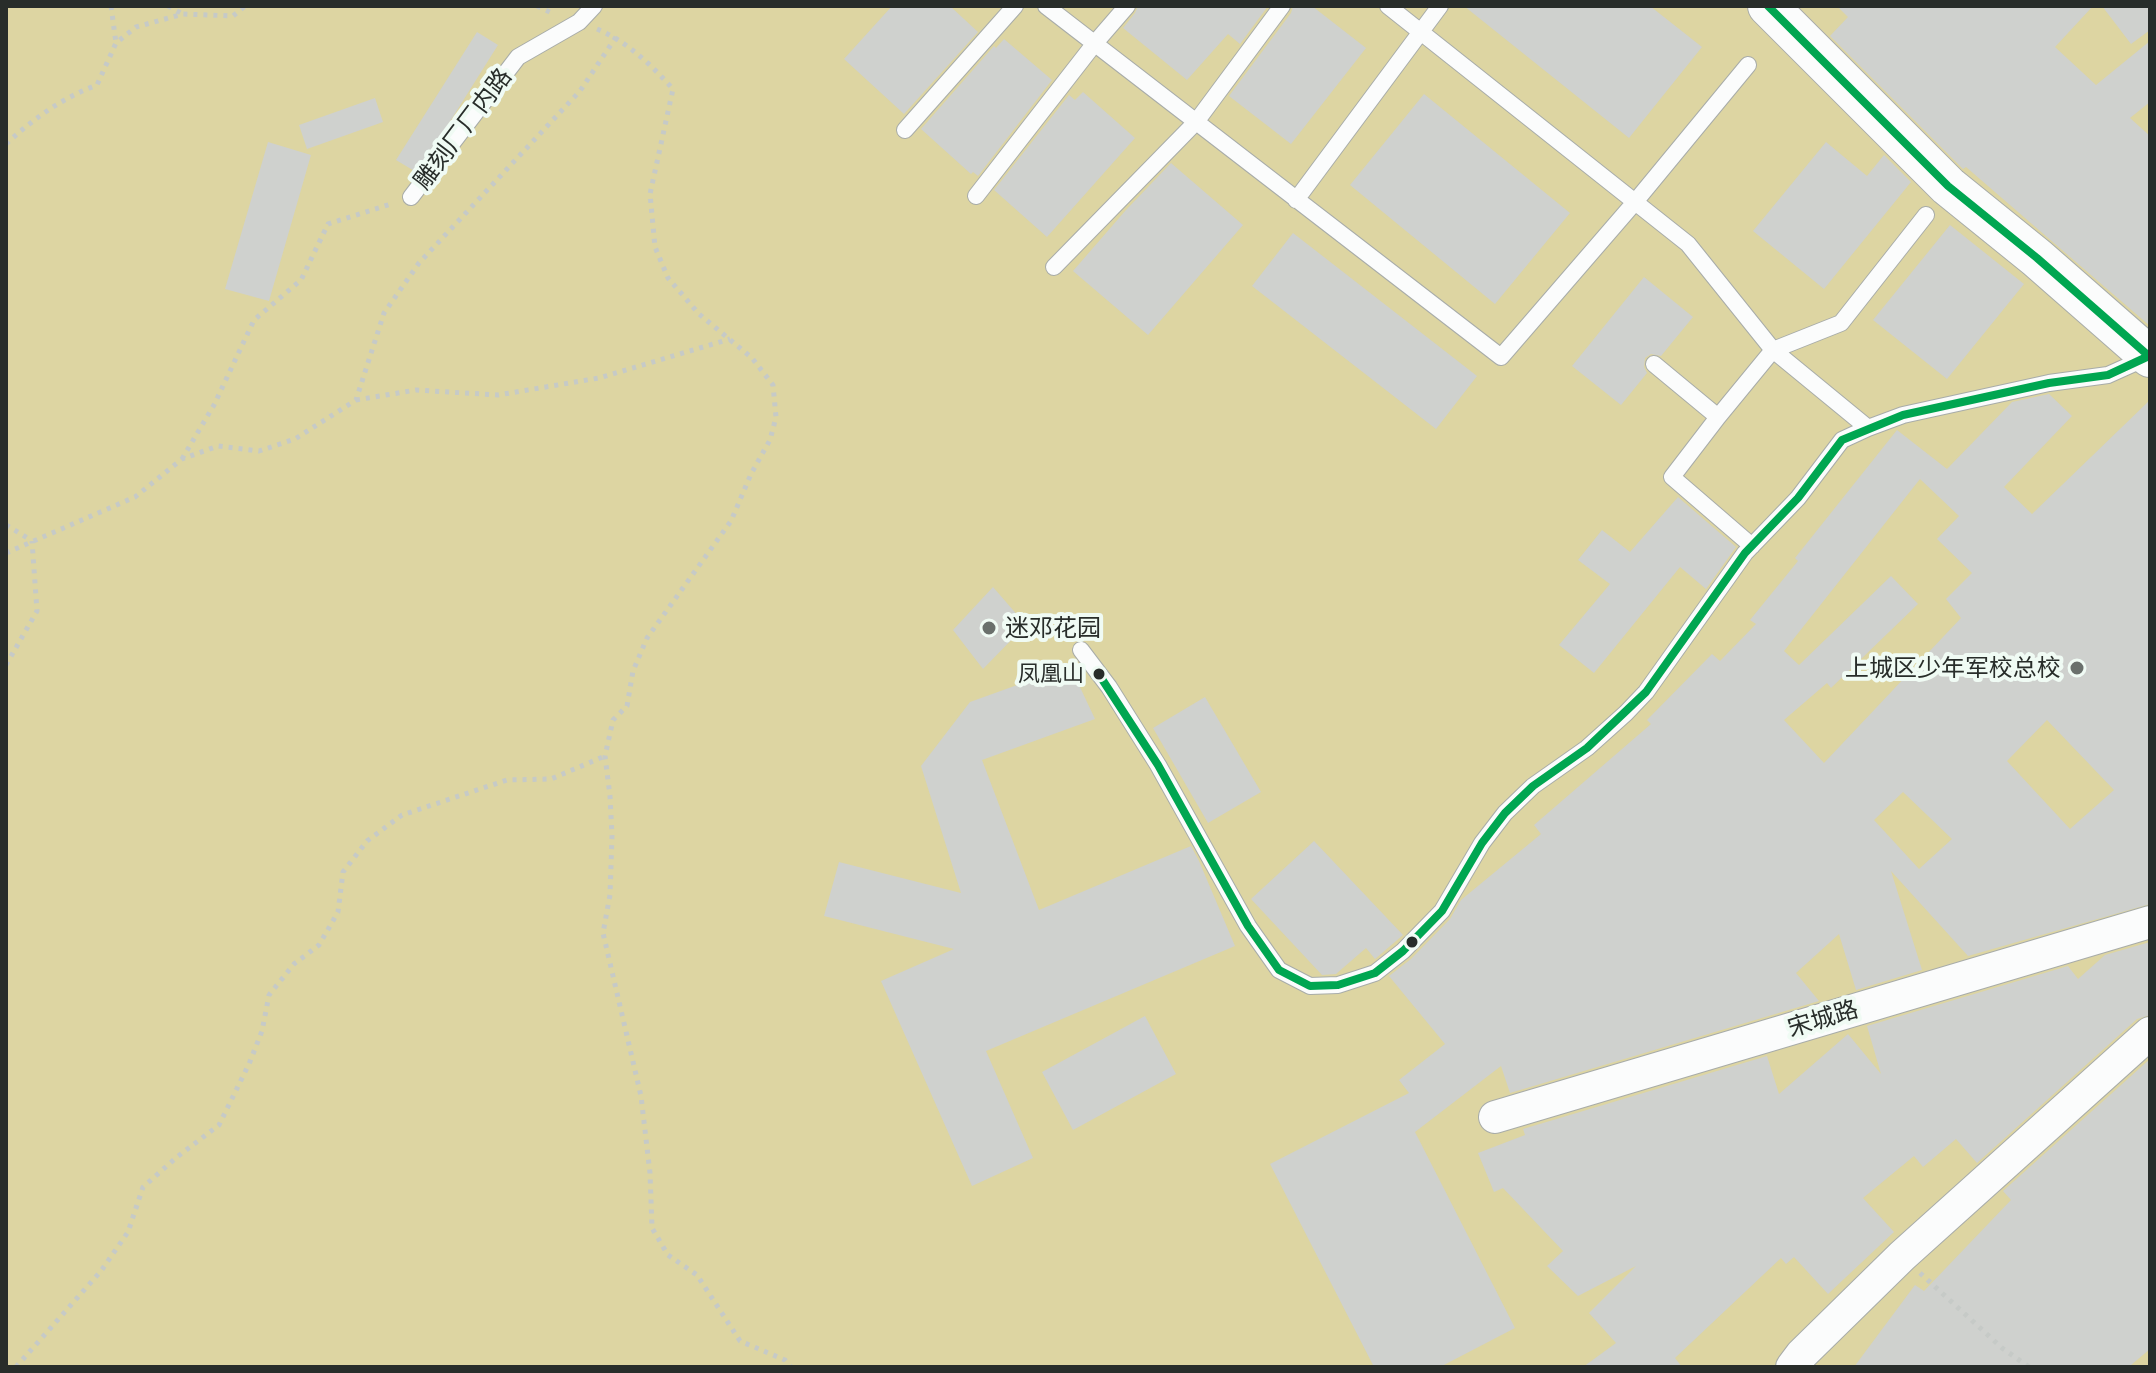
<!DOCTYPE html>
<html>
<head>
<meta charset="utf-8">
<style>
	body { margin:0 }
	#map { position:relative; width:2156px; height:1373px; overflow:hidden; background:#e6ebe8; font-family:"Golos Text",sans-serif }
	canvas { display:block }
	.frame { position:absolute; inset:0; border:8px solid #282d2a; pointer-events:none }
</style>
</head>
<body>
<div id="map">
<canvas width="2156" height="1373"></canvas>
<div class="frame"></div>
</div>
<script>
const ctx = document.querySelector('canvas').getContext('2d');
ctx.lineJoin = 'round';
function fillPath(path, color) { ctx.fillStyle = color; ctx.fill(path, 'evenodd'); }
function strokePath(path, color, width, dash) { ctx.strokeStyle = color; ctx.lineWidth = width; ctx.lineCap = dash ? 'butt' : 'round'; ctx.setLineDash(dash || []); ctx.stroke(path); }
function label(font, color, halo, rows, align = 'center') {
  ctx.font = font + ' "Golos Text","Noto Sans SC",sans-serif'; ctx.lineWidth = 8; ctx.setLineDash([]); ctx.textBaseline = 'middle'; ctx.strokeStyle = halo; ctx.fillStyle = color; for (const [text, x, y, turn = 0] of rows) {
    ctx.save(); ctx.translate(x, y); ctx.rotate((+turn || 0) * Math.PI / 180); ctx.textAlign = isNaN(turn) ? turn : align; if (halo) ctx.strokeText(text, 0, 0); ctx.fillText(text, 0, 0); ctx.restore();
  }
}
fillPath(new Path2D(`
	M 6,6 L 2150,6 L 2150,1367 L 6,1367 Z`), '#ddd5a2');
fillPath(new Path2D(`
	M 892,6 L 950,6 L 978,32 L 904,114 L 844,59 Z
	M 1138,6 L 1268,6 L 1240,44 L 1228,34 L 1187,80 L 1123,28 L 1135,13 Z
	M 1293,6 L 1312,6 L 1366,48 L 1291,144 L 1229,96 L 1291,13 Z
	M 1464,6 L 1650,6 L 1702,47 L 1629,138 Z
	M 1837,6 L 2093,6 L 2055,47 L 2096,85 L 2150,41 L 2150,102 L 2130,118 L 2150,136 L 2150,326 L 1966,167 L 1963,169 L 1830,36 L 1848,17 Z
	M 2102,6 L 2150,6 L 2150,30 L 2131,44 Z
	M 477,32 L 498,45 L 427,158 L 416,172 L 396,160 Z
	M 1004,39 L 1052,80 L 978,176 L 973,172 L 971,174 L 921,129 L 994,46 L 996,48 Z
	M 1083,92 L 1135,138 L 1047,237 L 994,190 L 1069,95 L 1075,100 Z
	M 1424,94 L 1570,213 L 1495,304 L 1350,185 Z
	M 375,98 L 383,122 L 307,149 L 299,125 Z
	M 268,142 L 311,155 L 269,301 L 225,289 Z
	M 1826,142 L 1867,176 L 1884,155 L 1911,182 L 1824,289 L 1753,231 Z
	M 1171,163 L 1243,225 L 1148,335 L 1073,271 L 1126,210 Z
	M 1950,225 L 2024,284 L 1947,379 L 1873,320 Z
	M 1293,233 L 1477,376 L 1436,429 L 1252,286 Z
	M 1644,277 L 1693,317 L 1661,356 L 1651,354 L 1645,358 L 1644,367 L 1647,373 L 1621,405 L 1572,366 Z
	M 2049,394 L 2072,416 L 2004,487 L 2032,514 L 2150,400 L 2150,904 L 1968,956 L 1891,871 L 1922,970 L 1856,990 L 1839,934 L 1796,973 L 1819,1001 L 1510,1093 L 1501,1066 L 1415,1132 L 1515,1328 L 1440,1367 L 1374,1367 L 1270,1164 L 1409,1093 L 1399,1080 L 1445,1044 L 1389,976 L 1411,959 L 1450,919 L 1461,900 L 1541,834 L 1534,825 L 1651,724 L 1647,720 L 1712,654 L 1720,661 L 1756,624 L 1750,620 L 1798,561 L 1795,558 L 1897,430 L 1947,469 L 2012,402 ZM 1920,479 L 1959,516 L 1937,539 L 1972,573 L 1946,599 L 1961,618 L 1824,763 L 1784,720 L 1827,683 L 1831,688 L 1918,604 L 1891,576 L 1799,665 L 1784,651 ZM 2047,720 L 2114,790 L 2070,829 L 2007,761 ZM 1903,792 L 1952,839 L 1919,869 L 1874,820 Z
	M 1678,497 L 1736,547 L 1706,589 L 1680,567 L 1594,673 L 1559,645 L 1610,584 L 1578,560 L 1602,530 L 1630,552 Z
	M 993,587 L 1026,625 L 983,669 L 953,630 Z
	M 1070,666 L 1095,719 L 982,760 L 1039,910 L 1191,846 L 1199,861 L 1235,946 L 986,1051 L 1033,1158 L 972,1186 L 881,981 L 954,949 L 824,916 L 839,862 L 961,893 L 921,766 L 970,702 Z
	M 1205,697 L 1261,792 L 1208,823 L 1153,728 Z
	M 1314,841 L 1403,935 L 1375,959 L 1366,948 L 1336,974 L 1322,975 L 1251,899 Z
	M 2150,942 L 2150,1015 L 2137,1019 L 1977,1163 L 1956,1139 L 1923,1167 L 1914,1156 L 1863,1198 L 1894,1232 L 1828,1294 L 1794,1257 L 1786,1264 L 1781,1258 L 1675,1358 L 1682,1367 L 1583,1367 L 1616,1343 L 1589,1313 L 1636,1266 L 1578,1296 L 1547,1266 L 1563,1251 L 1503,1188 L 1494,1192 L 1478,1153 L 1525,1135 L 1523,1129 L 1767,1056 L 1779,1094 L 1848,1034 L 1881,1074 L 1867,1026 L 2068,966 L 2078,979 L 2105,955 Z
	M 1145,1016 L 1176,1074 L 1073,1130 L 1042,1072 Z
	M 2150,1059 L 2150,1349 L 2131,1365 L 2123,1367 L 1854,1367 L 1915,1285 L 1924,1291 L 2011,1200 L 2003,1191 Z`), '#cfd1ce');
const service = new Path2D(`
	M 1046,6 L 1501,357 L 1635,202 L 1748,65
	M 1388,6 L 1688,244 L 1773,350 L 1841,323 L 1926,215
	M 905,130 L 1015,6
	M 976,196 L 1095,43 L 1127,6
	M 411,197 L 518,57 L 579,22 L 594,6
	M 1296,200 L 1440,6
	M 1054,267 L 1196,122 L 1282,6
	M 1654,364 L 1718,417 L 1672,477 L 1752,546
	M 1718,417 L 1773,350 L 1868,428
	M 1081,650 L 1109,687 L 1158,765 L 1248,926 L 1279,970 L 1310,986 L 1338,985 L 1375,973 L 1403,951 L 1442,911 L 1482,843 L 1505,813 L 1533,786 L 1587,748 L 1626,713 L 1646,692 L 1745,553 L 1798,498 L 1842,440 L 1868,428 L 1903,415 L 2049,383 L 2108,375 L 2148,357`);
const minor = new Path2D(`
	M 1495,1117 L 2150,922
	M 1792,1367 L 1801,1355 L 1902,1256 L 2150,1033`);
const tertiary = new Path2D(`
	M 1768,6 L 1948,186 L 2037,258 L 2150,357`);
strokePath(service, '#a8aca9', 18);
strokePath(minor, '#a8aca9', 34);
strokePath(tertiary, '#a8aca9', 42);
strokePath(new Path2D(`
	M 111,6 L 116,43
	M 168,6 L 181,13
	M 537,6 L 554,14
	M 597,29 C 628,42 651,65 673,89 L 650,194 L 655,247 L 668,278 L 699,314 L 752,358 L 773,385 L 776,417 L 770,440 L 751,474 L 731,521 L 647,638 L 633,671 L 627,706 L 613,720 L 605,756 L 610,796 L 612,836 L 610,895 L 603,933 L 641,1096 L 650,1173 L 652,1228 L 668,1255 L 697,1275 L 740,1341 L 785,1360 L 791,1367
	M 6,144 C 33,119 62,98 97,85 L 116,43 L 136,27 L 183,14 L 233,16 L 245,6
	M 356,400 L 416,390 L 498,395 L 599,378 L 730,339
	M 182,459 L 214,405 L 254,320 L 301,280 L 328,224 L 394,203
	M 6,525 L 31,540
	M 6,553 L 135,497 L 182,459 L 218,446 L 259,451 L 295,439 L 356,400 L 384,313 L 419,263 L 580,91 L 616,37
	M 6,665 L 37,611 L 32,541
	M 1920,1273 L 2002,1348 L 2029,1367
	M 16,1367 L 101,1271 L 128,1232 L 143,1187 L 177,1157 L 219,1125 L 249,1064 L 262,1031 L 269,995 L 294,964 L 319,945 L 338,912 L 343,872 L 367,841 L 402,815 L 507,780 L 551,779 L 605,756`), '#c6cac7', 5, [4, 6]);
strokePath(service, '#fbfcfc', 16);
strokePath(minor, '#fbfcfc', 32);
strokePath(tertiary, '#fbfcfc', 40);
strokePath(new Path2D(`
	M 1768,6 L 1948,186 L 2037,258 L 2150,357
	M 1098,673 L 1158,765 L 1248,926 L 1279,970 L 1310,986 L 1338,985 L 1375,973 L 1403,951 L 1442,911 L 1482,843 L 1505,813 L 1533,786 L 1587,748 L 1646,692 L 1745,553 L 1798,498 L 1842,440 L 1903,415 L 2049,383 L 2108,375 L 2149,356`), '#00a651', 8);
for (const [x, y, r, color] of [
	[989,628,8,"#6a706c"],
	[2077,668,8,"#6a706c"],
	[1099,674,7,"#282d2a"],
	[1412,942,7,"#282d2a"]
]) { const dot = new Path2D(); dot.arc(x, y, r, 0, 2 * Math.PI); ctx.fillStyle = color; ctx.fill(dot); strokePath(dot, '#f0fbf4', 3); }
label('22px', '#282d2a', '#f0fbf4', [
	["凤凰山",1084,674]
], 'right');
label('24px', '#282d2a', '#f0fbf4', [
	["雕刻厂厂内路",463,129,-53],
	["宋城路",1823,1019,-17]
]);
label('24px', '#282d2a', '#f0fbf4', [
	["迷邓花园",1005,628],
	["上城区少年军校总校",2061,668,"right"]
], 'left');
</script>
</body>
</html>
